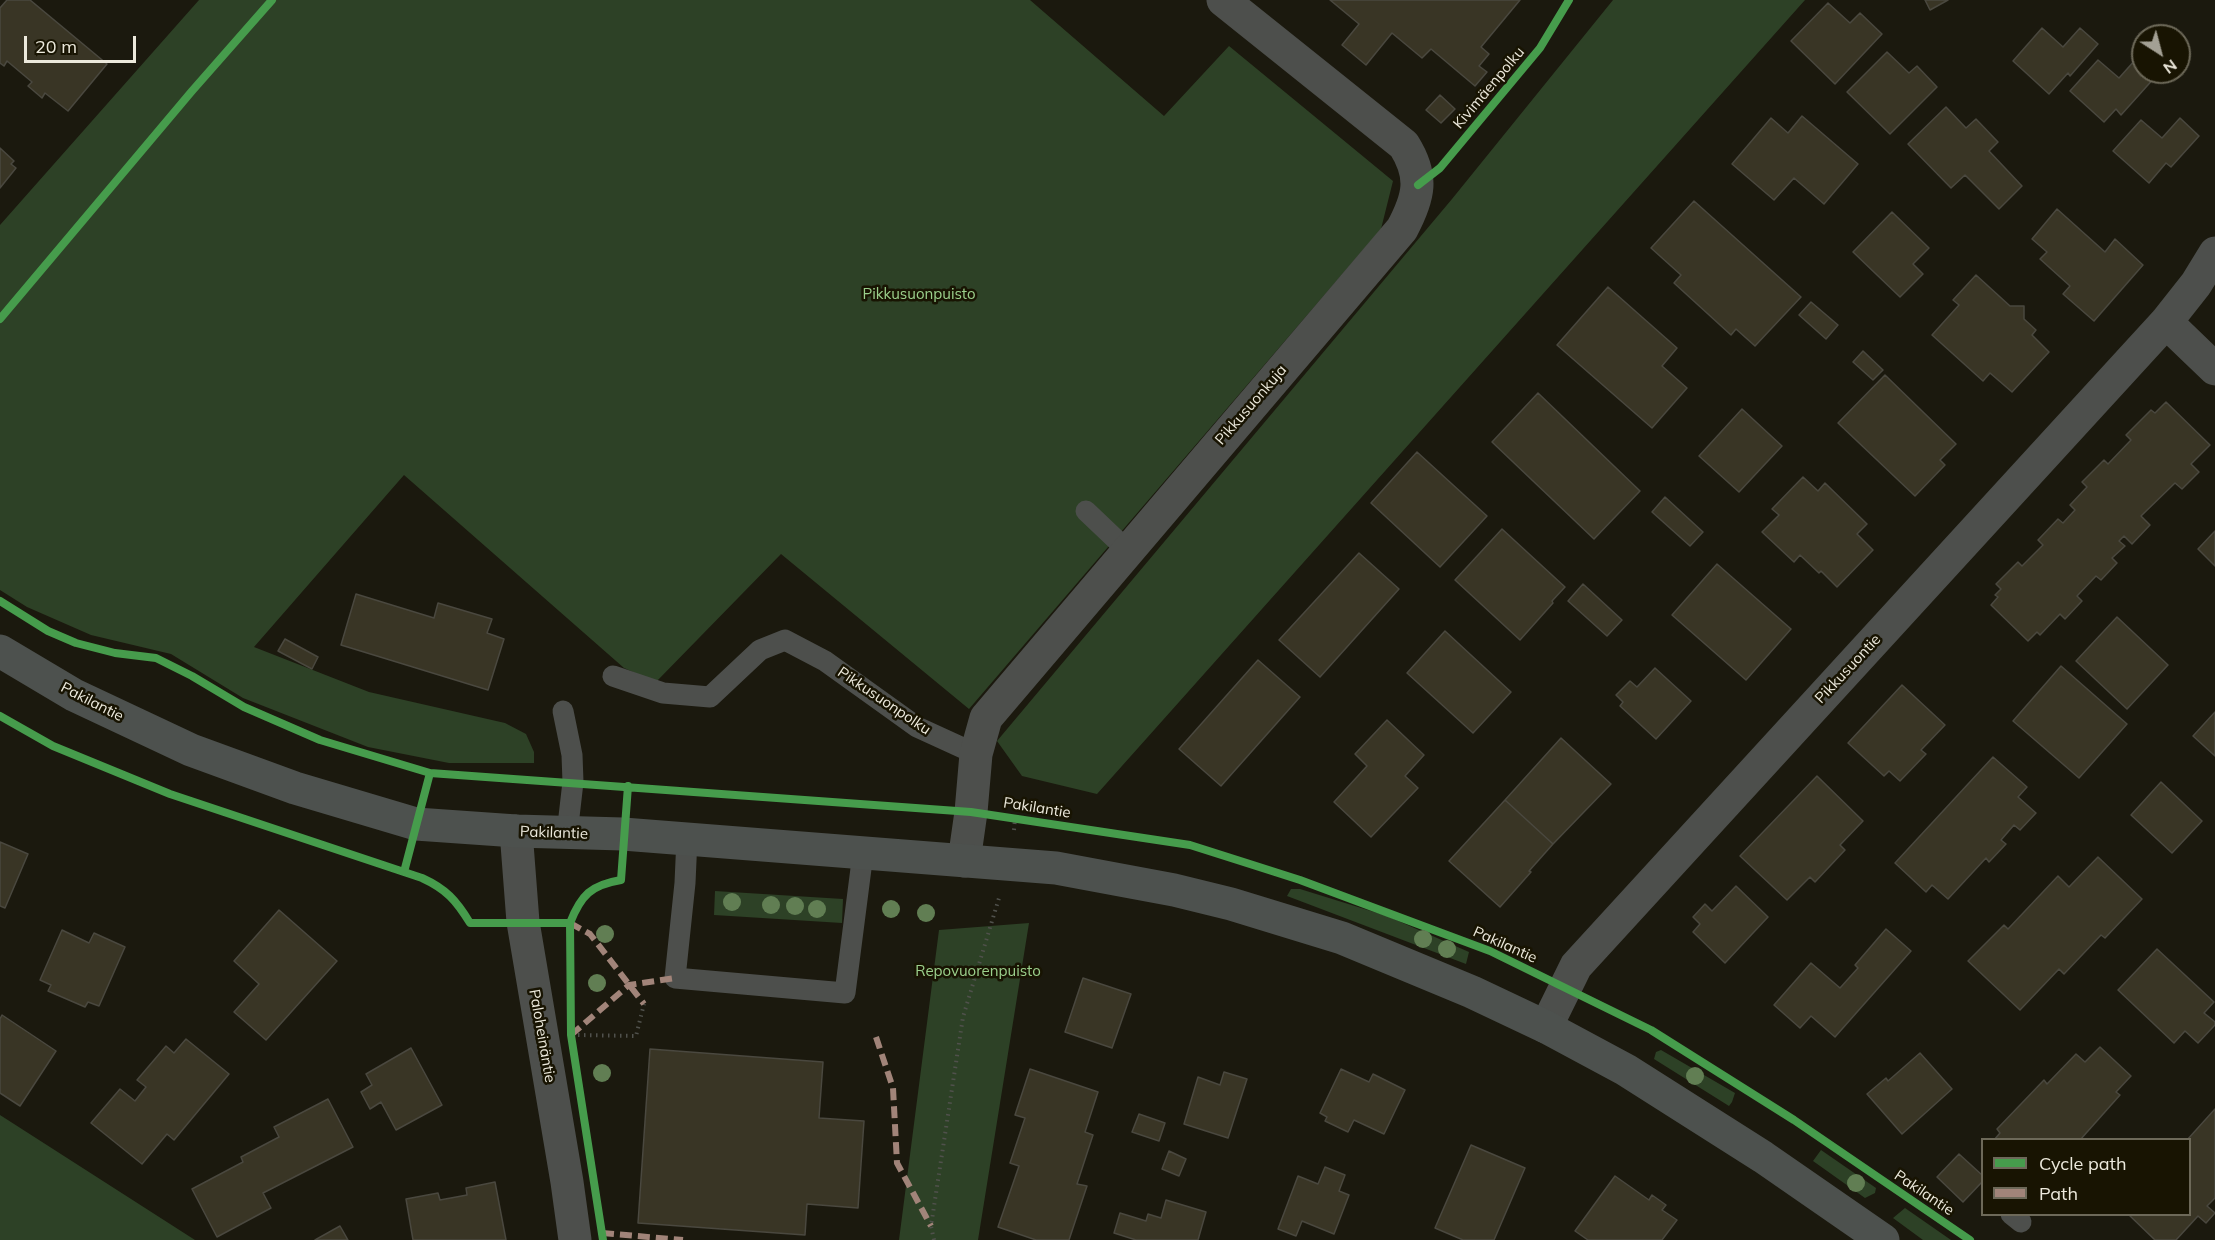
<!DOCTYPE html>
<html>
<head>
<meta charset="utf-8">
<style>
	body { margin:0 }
	#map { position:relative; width:2215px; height:1240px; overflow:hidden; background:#1b190e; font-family:Mulish,sans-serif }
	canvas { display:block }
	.legend { position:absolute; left:1981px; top:1138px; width:210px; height:78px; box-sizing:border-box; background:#181402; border:2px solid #6d6959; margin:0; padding:8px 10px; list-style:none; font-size:18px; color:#ece9dc }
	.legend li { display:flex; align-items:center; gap:12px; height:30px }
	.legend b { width:30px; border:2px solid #6d6959 }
	.north { position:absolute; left:2131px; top:24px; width:60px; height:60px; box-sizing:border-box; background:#181402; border:2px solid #6d6959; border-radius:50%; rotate:144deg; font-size:16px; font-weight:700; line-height:24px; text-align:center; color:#ece9dc }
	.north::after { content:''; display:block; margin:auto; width:21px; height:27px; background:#a3a094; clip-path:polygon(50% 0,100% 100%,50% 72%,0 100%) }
	.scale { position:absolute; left:24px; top:36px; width:112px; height:27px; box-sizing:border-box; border:3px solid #ece9dc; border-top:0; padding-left:8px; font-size:18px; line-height:21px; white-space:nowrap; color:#ece9dc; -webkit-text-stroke:4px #181402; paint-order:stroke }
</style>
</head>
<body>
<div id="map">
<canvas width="2215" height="1240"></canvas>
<ul class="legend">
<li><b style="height:8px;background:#469c4c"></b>Cycle path</li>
<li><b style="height:8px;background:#a18479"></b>Path</li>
</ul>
<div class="north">N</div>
<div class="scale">20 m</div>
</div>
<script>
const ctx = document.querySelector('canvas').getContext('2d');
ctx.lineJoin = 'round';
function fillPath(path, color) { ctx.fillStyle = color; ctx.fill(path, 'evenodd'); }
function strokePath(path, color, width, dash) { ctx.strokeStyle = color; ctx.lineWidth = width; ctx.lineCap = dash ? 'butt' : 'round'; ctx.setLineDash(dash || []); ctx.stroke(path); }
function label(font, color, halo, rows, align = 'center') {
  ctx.font = font + ' Mulish,sans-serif'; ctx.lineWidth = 5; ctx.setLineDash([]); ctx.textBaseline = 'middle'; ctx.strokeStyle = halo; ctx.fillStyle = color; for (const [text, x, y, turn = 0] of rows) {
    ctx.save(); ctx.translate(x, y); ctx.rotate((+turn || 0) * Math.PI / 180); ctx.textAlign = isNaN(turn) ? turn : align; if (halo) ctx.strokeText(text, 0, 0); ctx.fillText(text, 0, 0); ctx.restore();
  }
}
fillPath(new Path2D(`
	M 199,0 L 1030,0 L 1164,116 L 1229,46 L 1393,181 L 1381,229 L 969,709 L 781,554 L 656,682 L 624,668 L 404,475 L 254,647 L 369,692 L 505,723 L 526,734 L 534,752 L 534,763 L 449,763 L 368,747 L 243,698 L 171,654 L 91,635 L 27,607 L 0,590 L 0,225 Z
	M 1613,0 L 1805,0 L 1097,794 L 1022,776 L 997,741 L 1452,199 Z
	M 1291,889 L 1300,889 L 1387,916 L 1469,952 L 1466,964 L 1287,896 Z
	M 715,891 L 843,899 L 842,923 L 714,915 Z
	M 1029,923 L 978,1240 L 899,1240 L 939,930 Z
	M 1661,1050 L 1735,1093 L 1732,1102 L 1729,1106 L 1654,1059 L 1656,1052 Z
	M 0,1115 L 195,1240 L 0,1240 Z
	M 1821,1150 L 1876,1188 L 1875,1193 L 1865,1198 L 1813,1161 Z
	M 1905,1208 L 1951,1240 L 1923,1240 L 1893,1218 Z`), '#2d4126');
const building = new Path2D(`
	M 7,0 L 30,0 L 107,64 L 68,111 L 45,93 L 42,98 L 28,86 L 32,82 L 7,61 L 4,66 L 0,63 L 0,8 Z
	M 1330,0 L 1520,0 L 1481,47 L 1489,54 L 1479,66 L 1487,72 L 1475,86 L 1431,49 L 1422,58 L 1392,33 L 1366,65 L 1342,45 L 1359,24 Z
	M 1925,0 L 1948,0 L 1930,10 Z
	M 1828,3 L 1850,23 L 1860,13 L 1882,34 L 1835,84 L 1791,41 Z
	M 2042,28 L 2063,47 L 2080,28 L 2098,44 L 2070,76 L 2068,73 L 2049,94 L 2013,61 Z
	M 1887,52 L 1909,73 L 1917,66 L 1937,87 L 1890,134 L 1847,92 Z
	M 2136,59 L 2143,64 L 2143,72 L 2151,72 L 2156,76 L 2121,115 L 2116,109 L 2104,122 L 2070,91 L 2098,60 L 2119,78 Z
	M 1440,95 L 1455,109 L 1441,123 L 1426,110 Z
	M 1946,107 L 1966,128 L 1976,119 L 1998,142 L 1989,151 L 2022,186 L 1999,209 L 1965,175 L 1951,188 L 1908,144 Z
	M 1802,116 L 1858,164 L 1824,204 L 1794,178 L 1774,200 L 1732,164 L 1771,118 L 1788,133 Z
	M 2180,118 L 2199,136 L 2171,167 L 2166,163 L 2149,183 L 2113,151 L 2141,120 L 2162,138 Z
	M 0,148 L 14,161 L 11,164 L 16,168 L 0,188 Z
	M 1694,201 L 1801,297 L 1755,346 L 1736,329 L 1731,335 L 1674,283 L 1681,275 L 1651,248 Z
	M 2057,209 L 2105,252 L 2115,239 L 2143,265 L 2094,321 L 2063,294 L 2070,286 L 2040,259 L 2047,252 L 2032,239 Z
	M 1892,212 L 1929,248 L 1913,264 L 1923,274 L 1900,297 L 1853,252 Z
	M 1976,275 L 2010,306 L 2024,306 L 2024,319 L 2036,330 L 2032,335 L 2049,352 L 2012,392 L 1990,373 L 1983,381 L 1932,335 L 1959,305 L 1953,300 Z
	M 1608,287 L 1677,348 L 1662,366 L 1687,388 L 1652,428 L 1557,345 Z
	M 1811,302 L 1838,325 L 1826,339 L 1799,315 Z
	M 1863,351 L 1883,370 L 1873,380 L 1853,362 Z
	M 1885,375 L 1956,444 L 1940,460 L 1945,465 L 1915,496 L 1838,423 Z
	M 1538,393 L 1640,491 L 1594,539 L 1492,442 Z
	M 2166,402 L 2210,445 L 2191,464 L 2199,472 L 2182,489 L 2175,483 L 2141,516 L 2150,525 L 2132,544 L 2124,536 L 2119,541 L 2125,546 L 2112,558 L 2117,563 L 2101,580 L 2096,576 L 2077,596 L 2082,601 L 2065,619 L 2060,614 L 2040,635 L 2037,632 L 2028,641 L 1991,605 L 1998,597 L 1995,595 L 2001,589 L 1996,584 L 2018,562 L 2022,566 L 2043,545 L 2038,540 L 2058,519 L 2063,523 L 2075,510 L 2070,505 L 2087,487 L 2082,482 L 2104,460 L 2108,464 L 2131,440 L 2126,435 L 2151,410 L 2155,413 Z
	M 1742,409 L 1782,446 L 1739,492 L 1699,456 Z
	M 1417,452 L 1487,516 L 1440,567 L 1371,503 Z
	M 1803,477 L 1818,491 L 1825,483 L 1867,524 L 1857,534 L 1873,550 L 1837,587 L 1821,571 L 1819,573 L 1800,555 L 1794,562 L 1762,532 L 1779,515 L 1772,509 Z
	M 1665,497 L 1703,532 L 1690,546 L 1652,512 Z
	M 1502,529 L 1565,587 L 1552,601 L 1553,603 L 1520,640 L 1455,580 Z
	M 2215,531 L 2215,566 L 2198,549 Z
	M 1359,553 L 1399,589 L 1320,677 L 1279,640 Z
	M 1717,564 L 1791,629 L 1746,680 L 1672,615 Z
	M 1583,584 L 1622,620 L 1607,636 L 1568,601 Z
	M 356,594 L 434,618 L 438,603 L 492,619 L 487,633 L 504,639 L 488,690 L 341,645 Z
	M 2117,617 L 2168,665 L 2127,709 L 2076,661 Z
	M 1445,631 L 1511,692 L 1473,733 L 1407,673 Z
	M 285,639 L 318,657 L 312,669 L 278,651 Z
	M 1258,660 L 1300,697 L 1221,786 L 1179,749 Z
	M 2061,666 L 2127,724 L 2079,778 L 2013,721 Z
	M 1655,668 L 1691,701 L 1656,739 L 1620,706 L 1623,702 L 1616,695 L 1630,681 L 1637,687 Z
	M 1902,685 L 1945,725 L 1921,750 L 1926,754 L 1900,781 L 1889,771 L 1884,776 L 1848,743 Z
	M 2215,712 L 2215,756 L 2193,736 Z
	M 1387,720 L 1424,755 L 1405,776 L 1418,788 L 1371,837 L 1334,802 L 1367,766 L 1355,754 Z
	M 1561,738 L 1611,784 L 1553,844 L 1505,800 Z
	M 1993,757 L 2027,787 L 2018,797 L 2036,813 L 2020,830 L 2014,825 L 2001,840 L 2006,844 L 1989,862 L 1986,858 L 1948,899 L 1932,885 L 1926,892 L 1895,863 Z
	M 1817,776 L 1863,821 L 1840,845 L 1845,850 L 1815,882 L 1810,877 L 1787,900 L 1740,856 Z
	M 2161,782 L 2202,821 L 2172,853 L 2131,815 Z
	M 1505,800 L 1553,844 L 1529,871 L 1531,872 L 1500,907 L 1449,861 Z
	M 0,842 L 28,854 L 5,908 L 0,906 Z
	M 2098,857 L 2142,899 L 2105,938 L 2101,935 L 2064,974 L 2059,969 L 2020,1010 L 1968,961 L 2004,925 L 2008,929 L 2058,876 L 2069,887 Z
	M 1736,886 L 1768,917 L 1725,963 L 1693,932 L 1700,924 L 1693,917 L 1705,904 L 1712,911 Z
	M 279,910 L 337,961 L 266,1040 L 234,1012 L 259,984 L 234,961 Z
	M 1886,929 L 1911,951 L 1835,1037 L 1811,1016 L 1800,1028 L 1774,1005 L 1811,963 L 1840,988 L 1858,968 L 1855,965 Z
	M 62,930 L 89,943 L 94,933 L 125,947 L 99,1006 L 88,1002 L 85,1007 L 48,991 L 51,985 L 40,980 Z
	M 2157,949 L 2214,1002 L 2204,1013 L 2215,1022 L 2215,1025 L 2198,1043 L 2185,1031 L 2174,1043 L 2118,990 Z
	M 1083,978 L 1131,994 L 1112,1048 L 1065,1032 Z
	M 2,1015 L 56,1051 L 20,1106 L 0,1093 L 0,1019 Z
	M 186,1039 L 229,1074 L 174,1140 L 167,1134 L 142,1164 L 91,1123 L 120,1089 L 135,1101 L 146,1087 L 137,1080 L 166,1046 L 174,1053 Z
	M 2100,1047 L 2131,1076 L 2116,1092 L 2120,1095 L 2080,1140 L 1994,1140 L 2000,1133 L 1997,1129 L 2044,1080 L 2047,1084 L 2076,1054 L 2085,1062 Z
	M 411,1048 L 442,1105 L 396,1130 L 381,1102 L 370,1109 L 361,1092 L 372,1085 L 366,1074 Z
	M 650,1049 L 823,1062 L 819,1118 L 864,1121 L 858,1208 L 807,1204 L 805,1235 L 638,1223 Z
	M 1920,1053 L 1952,1089 L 1902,1134 L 1867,1094 L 1886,1078 L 1888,1081 Z
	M 1030,1069 L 1098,1092 L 1085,1132 L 1093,1135 L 1077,1184 L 1087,1186 L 1069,1240 L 1036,1240 L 998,1227 L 1019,1166 L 1010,1163 L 1025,1118 L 1015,1115 Z
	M 1341,1069 L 1369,1082 L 1373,1074 L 1405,1090 L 1384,1134 L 1354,1120 L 1348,1132 L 1325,1121 L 1327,1117 L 1320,1113 Z
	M 1224,1072 L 1247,1079 L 1228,1138 L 1184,1124 L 1198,1077 L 1220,1085 Z
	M 328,1099 L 353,1147 L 263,1193 L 271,1208 L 217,1237 L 192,1189 L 243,1162 L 241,1157 L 279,1137 L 274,1127 Z
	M 2215,1109 L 2215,1198 L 2207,1206 L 2215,1213 L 2206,1223 L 2198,1216 L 2176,1240 L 2155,1240 L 2128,1214 L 2190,1214 L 2190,1140 L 2187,1140 Z
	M 1139,1114 L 1165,1123 L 1159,1141 L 1132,1132 Z
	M 1471,1145 L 1525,1168 L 1494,1240 L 1463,1240 L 1435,1228 Z
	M 1169,1151 L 1186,1159 L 1179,1176 L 1162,1169 Z
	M 1959,1154 L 1982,1175 L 1982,1182 L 1963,1202 L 1937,1177 Z
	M 1325,1167 L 1345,1175 L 1339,1191 L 1349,1195 L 1334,1234 L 1302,1221 L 1296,1236 L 1278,1229 L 1298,1176 L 1318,1184 Z
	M 1615,1176 L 1649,1200 L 1652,1195 L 1666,1205 L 1662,1210 L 1677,1220 L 1662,1240 L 1588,1240 L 1575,1231 Z
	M 495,1182 L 506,1240 L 413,1240 L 406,1199 L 438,1193 L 440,1200 L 467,1195 L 466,1188 Z
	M 1166,1200 L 1206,1212 L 1198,1240 L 1136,1240 L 1114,1233 L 1120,1213 L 1146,1221 L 1148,1214 L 1161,1218 Z
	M 340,1226 L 348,1240 L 315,1240 Z`);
fillPath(building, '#393525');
strokePath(building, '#4a483f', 1.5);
strokePath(new Path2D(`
	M 1014,830 L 1015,818
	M 578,1035 L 636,1036 L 644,1004
	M 934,1240 L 931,1226 L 963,1017 L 999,898`), '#50514c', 4, [1.5, 4.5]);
strokePath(new Path2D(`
	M 1086,511 L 1127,550
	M 613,676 L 663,693 L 710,697 L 760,650 L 785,640 L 825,661 L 917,727 L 976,754
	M 563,711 L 572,755 L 573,782 L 567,834
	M 687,838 L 685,883 L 675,978 L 845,993 L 863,853
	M 2011,1214 L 2021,1222`), '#4d4f4c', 21);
strokePath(new Path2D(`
	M 2166,322 L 2215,369
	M 964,861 L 971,812 L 976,754 L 986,718 L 1402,229 C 1419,197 1424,177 1404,145 L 1223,0
	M 1546,1027 L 1576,966 L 2166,322 L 2196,284 L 2215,253`), '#4d4f4c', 33);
strokePath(new Path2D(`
	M 516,831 L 523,922 L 567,1182 L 575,1240`), '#4d4f4c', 33);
strokePath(new Path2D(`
	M 0,651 L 74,695 L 191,750 L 295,788 L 416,824 L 516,831 L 623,834 L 1056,868 L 1174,890 L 1231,904 L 1342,938 L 1472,992 L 1546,1027 L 1626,1070 L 1763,1157 L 1883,1240`), '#4d514e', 33);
strokePath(new Path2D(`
	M 570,923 L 590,934 L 644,1004
	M 571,1035 L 629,985 L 675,978
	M 876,1037 L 893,1088 L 897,1163 L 931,1226
	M 602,1233 L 683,1240`), '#a18479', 6, [12, 6]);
strokePath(new Path2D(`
	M 1418,185 L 1440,168 L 1540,48 L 1569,0
	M 0,319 L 192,91 L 272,0
	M 0,601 L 48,631 L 76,643 L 115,653 L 156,658 L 192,676 L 244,707 L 320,740 L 430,773 L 971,812 L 1190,845 L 1253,865 L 1300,880 L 1490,951 L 1651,1030 L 1794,1120 L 1970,1240
	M 0,716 L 53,746 L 170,794 L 422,878 C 446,889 456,900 470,923 L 570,923 C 581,895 591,885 621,880 L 628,786
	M 404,872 L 430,773
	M 570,923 L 571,1035 L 603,1240`), '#469c4c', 8);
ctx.fillStyle = '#617e53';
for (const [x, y] of [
	[732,902],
	[771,905],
	[795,906],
	[817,909],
	[891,909],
	[926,913],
	[605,934],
	[1423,939],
	[1447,949],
	[597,983],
	[602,1073],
	[1695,1076],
	[1856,1183]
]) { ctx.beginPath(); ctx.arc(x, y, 9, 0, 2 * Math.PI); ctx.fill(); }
label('15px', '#ece9dc', '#181402', [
	["Kivimäenpolku",1489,88,-50],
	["Pikkusuonkuja",1251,405,-49],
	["Pikkusuontie",1848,669,-47],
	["Pikkusuonpolku",884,701,34],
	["Pakilantie",92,702,27],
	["Pakilantie",1037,808,9],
	["Pakilantie",554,833,2],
	["Pakilantie",1505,945,24],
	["Paloheinäntie",542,1036,80],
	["Pakilantie",1924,1193,34]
]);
label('15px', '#9bd08c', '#181402', [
	["Pikkusuonpuisto",919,294],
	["Repovuorenpuisto",978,971]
]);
</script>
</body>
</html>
